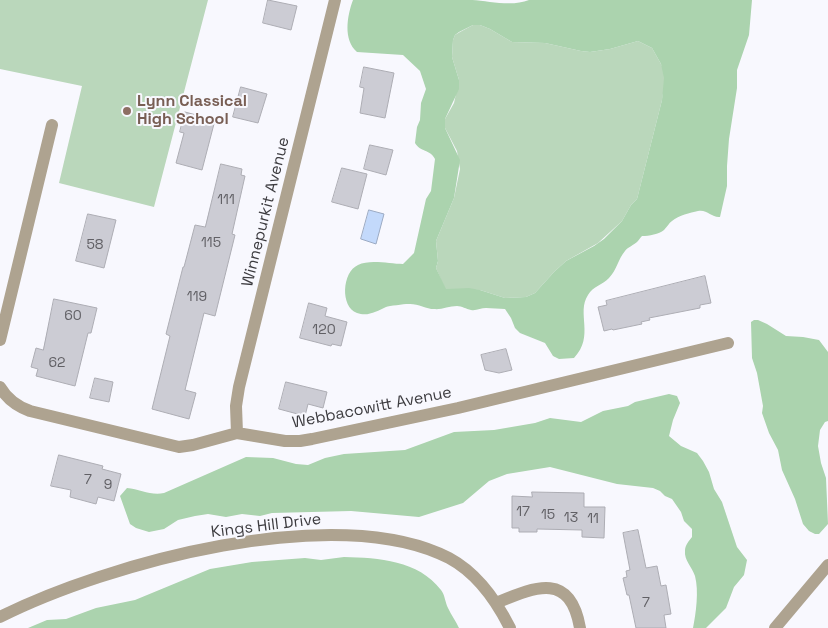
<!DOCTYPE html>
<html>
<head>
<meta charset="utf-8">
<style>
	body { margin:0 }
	canvas { display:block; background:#f8f8fe }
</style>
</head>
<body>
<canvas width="828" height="628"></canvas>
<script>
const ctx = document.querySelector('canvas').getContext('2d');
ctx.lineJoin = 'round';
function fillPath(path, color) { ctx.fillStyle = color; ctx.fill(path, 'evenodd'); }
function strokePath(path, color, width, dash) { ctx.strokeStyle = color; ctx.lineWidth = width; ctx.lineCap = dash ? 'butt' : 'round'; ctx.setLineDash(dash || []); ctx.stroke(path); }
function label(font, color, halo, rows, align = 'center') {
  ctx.font = font + ' "Space Grotesk",sans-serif'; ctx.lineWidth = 4; ctx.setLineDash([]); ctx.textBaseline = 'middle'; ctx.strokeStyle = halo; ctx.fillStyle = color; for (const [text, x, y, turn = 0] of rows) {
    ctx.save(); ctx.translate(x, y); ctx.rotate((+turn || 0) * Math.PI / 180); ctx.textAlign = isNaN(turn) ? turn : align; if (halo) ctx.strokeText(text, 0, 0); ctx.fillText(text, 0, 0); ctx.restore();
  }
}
fillPath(new Path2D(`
	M 0,0 L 208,0 L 154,207 L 59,183 L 82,86 L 0,69 Z
	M 473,25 L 480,25 L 490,29 L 512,42 L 545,43 L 581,51 L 590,52 L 610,49 L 638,41 L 652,48 L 661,64 L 664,71 L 664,87 L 662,100 L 637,199 L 631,205 L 622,221 L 598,243 L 566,261 L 554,272 L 535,293 L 526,297 L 505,298 L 480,290 L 445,289 L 436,268 L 438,261 L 436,241 L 454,198 L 460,169 L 457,151 L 445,128 L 445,119 L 454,103 L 459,80 L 452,57 L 453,40 L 455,35 L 460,32 Z`), '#bad7bb');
fillPath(new Path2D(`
	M 353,0 C 392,0 433,0 472,0 C 489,1 512,7 529,0 L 752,0 L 749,35 L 737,70 L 737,88 L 729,139 L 727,166 L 727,186 L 720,217 C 712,218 707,209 698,211 C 690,213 679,215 672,221 C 669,223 667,227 664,230 C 659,234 649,236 642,236 C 640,238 639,240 637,242 C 634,245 628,247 625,251 C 618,259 617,270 609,278 C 603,285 593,286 588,295 C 576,313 595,336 574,358 L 559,359 L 553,356 L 545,343 L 520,333 L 515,328 L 511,318 L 505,309 C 499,309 492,308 486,308 C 481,308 476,311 471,310 C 466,309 462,306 457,306 C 449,306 441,310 434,309 C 426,309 417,303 408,304 C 404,304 389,306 386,307 C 377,311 368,317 357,313 C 340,307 342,272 358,265 C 370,259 390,264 403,264 L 414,253 L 426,199 L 431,191 L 435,159 C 430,149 420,152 415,143 L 417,127 L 420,120 L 421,103 L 426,89 L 420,71 L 403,55 L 357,52 C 343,40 347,16 353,0 ZM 473,25 L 480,25 L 490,29 L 512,42 L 545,43 L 581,51 L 590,52 L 610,49 L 638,41 L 652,48 L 661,64 L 664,78 L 662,100 L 637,199 L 631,205 L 622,221 L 604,239 L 594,246 L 566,261 L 554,272 L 535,293 L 526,297 L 505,298 L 480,290 L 469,288 L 446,289 L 436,268 L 438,261 L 436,241 L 454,198 L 460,160 L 445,128 L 445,119 L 459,89 L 459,80 L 452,57 L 453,40 L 455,35 L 459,32 Z
	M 754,320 L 758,320 L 767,324 L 786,336 L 803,337 L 819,340 L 828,352 L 828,421 L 825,422 L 820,430 L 818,446 L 821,463 L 826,478 L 828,524 L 819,534 L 815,534 L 809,531 L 803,524 L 795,499 L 782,470 L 778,450 L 769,433 L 762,413 L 763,406 L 757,373 L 752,358 L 751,322 Z
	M 669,394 L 677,396 L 680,403 L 673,420 L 669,436 L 681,446 L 697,453 L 703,461 L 709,472 L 714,489 L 722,502 L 737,547 L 747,560 L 744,575 L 734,587 L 726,608 L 706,628 L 693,628 C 696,613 699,591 695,576 C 692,567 684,560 685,551 C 685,545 689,541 692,537 L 692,529 L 684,521 L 681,512 L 672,499 L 665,496 L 660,491 L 653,488 L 617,484 L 550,467 L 507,474 L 489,481 L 463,503 L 419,517 L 351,511 L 272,513 L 260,516 L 242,514 L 226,517 L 208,514 L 195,516 L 178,520 L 164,529 L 149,532 L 136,528 L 130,524 L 120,496 L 127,488 C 140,489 151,496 164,493 L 246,457 L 273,458 L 296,464 L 308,465 L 325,458 L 344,454 L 405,450 L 454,432 L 494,430 L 535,423 L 550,418 L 581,422 L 603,411 L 628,406 L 635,402 Z
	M 344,557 C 379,558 418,560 441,590 C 445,595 445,602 448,608 C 451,615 456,621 459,628 L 28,628 L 47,620 L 66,619 L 96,608 L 135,600 L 210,569 L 252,562 L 305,558 L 321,560 Z`), '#abd3ae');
const water = new Path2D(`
	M 369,210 L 384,214 L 376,244 L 361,239 Z`);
fillPath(water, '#c3d9fb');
strokePath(water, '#9baac3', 1);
const building = new Path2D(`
	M 268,0 L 297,6 L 291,30 L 263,23 Z
	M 364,67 L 394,73 L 385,118 L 360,113 L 364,88 L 360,87 Z
	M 241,87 L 267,94 L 258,123 L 233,117 Z
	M 185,112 L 215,120 L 202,170 L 176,163 L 184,133 L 180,132 Z
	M 370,145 L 393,150 L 386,175 L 364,169 Z
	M 221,164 L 242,169 L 241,175 L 245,176 L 232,234 L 235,235 L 215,316 L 204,313 L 185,390 L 196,393 L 189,419 L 152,409 L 170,336 L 166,334 L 183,267 L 184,267 L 195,225 L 205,227 Z
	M 342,168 L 367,174 L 358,209 L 332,202 Z
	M 88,214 L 116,220 L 104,268 L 76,261 Z
	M 705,276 L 711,303 L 700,305 L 700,308 L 649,318 L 650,320 L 641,322 L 642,324 L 613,330 L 612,329 L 604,331 L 598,307 L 607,305 L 606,301 Z
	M 54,299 L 97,308 L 91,333 L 88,333 L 75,386 L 36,376 L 38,369 L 31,367 L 36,348 L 43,350 Z
	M 309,303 L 327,308 L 325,316 L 347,322 L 341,346 L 332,344 L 331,346 L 300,338 Z
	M 506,349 L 512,370 L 499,373 L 485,370 L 481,355 Z
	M 95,378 L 113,382 L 109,402 L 90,398 Z
	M 286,382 L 327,392 L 323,408 L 308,404 L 305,416 L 279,409 Z
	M 59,455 L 103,466 L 102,469 L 121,474 L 114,501 L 98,497 L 96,504 L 70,497 L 71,490 L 51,486 Z
	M 532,492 L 584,493 L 584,507 L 605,507 L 604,538 L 582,537 L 582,530 L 537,529 L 537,532 L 519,532 L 519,528 L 512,528 L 512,496 L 532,497 Z
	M 638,530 L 646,568 L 657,566 L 661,586 L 666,585 L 671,614 L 664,615 L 666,628 L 636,628 L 629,595 L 627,595 L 623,578 L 627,577 L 626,571 L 630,570 L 623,533 Z`);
fillPath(building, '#ccccd4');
strokePath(building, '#adadb4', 1);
strokePath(new Path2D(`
	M 0,340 L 52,125
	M 0,387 C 7,399 16,406 30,411 L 179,447 L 193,445 L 237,433 L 285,441 L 300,441 L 312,439 L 458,408 L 728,343
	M 237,433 L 236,406 L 239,387 L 335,0
	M 496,603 C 535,587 570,571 580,628
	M 0,617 C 107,563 337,500 449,558 C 477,573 496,600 510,628`), '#aea390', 12);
strokePath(new Path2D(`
	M 775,628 L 828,565`), '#aea390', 12);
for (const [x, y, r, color] of [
	[127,111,5,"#8d6e63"]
]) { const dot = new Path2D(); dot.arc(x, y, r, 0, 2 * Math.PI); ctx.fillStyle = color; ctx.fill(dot); strokePath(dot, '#f8f8fe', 2); }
label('14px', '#616065', null, [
	["111",226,200],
	["115",211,243],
	["58",95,245],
	["119",197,297],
	["60",73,316],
	["120",324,330],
	["62",57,363],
	["7",88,480],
	["9",108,485],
	["17",523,512],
	["15",548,515],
	["13",571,518],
	["11",593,519],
	["7",646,603]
]);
label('bold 16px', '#785e54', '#f8f8fe', [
	["Lynn Classical",137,102],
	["High School",137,120]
], 'left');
label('16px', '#3d3c40', '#f8f8fe', [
	["Winnepurkit Avenue",266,212,-76],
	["Webbacowitt Avenue",372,408,-11],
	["Kings Hill Drive",266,526,-7]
]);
</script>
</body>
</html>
